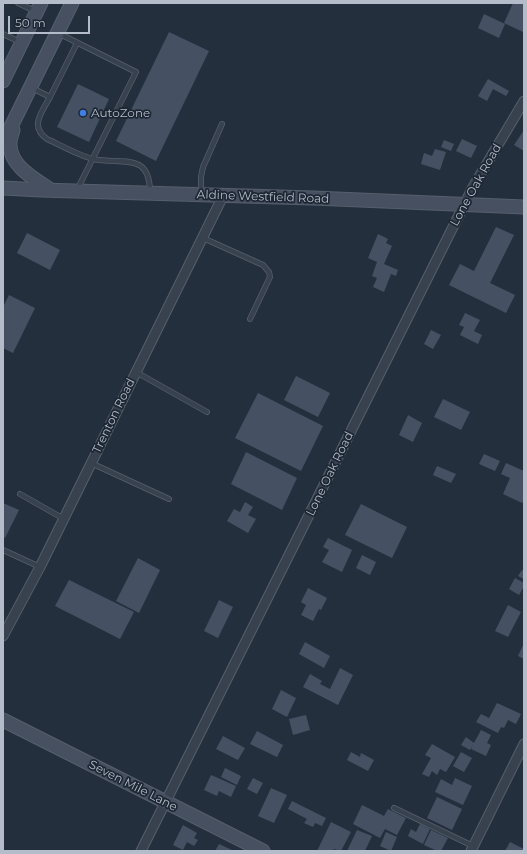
<!DOCTYPE html>
<html>
<head>
<meta charset="utf-8">
<style>
	body { margin:0 }
	#map { position:relative; width:527px; height:854px; overflow:hidden; background:#242f3e; font-family:Montserrat,sans-serif }
	canvas { display:block }
	.frame { position:absolute; inset:0; border:4px solid #b4bcc9; pointer-events:none }
	.scale { position:absolute; left:8px; top:16px; width:82px; height:18px; box-sizing:border-box; border:2px solid #b4bcc9; border-top:0; padding-left:5px; font-size:12px; line-height:14px; white-space:nowrap; color:#b4bcc9; -webkit-text-stroke:3px #1d2633; paint-order:stroke }
</style>
</head>
<body>
<div id="map">
<canvas width="527" height="854"></canvas>
<div class="frame"></div>
<div class="scale">50 m</div>
</div>
<script>
const ctx = document.querySelector('canvas').getContext('2d');
ctx.lineJoin = 'round';
function fillPath(path, color) { ctx.fillStyle = color; ctx.fill(path, 'evenodd'); }
function strokePath(path, color, width, dash) { ctx.strokeStyle = color; ctx.lineWidth = width; ctx.lineCap = dash ? 'butt' : 'round'; ctx.setLineDash(dash || []); ctx.stroke(path); }
function label(font, color, halo, rows, align = 'center') {
  ctx.font = font + ' Montserrat,sans-serif'; ctx.lineWidth = 3.5; ctx.setLineDash([]); ctx.textBaseline = 'middle'; ctx.strokeStyle = halo; ctx.fillStyle = color; for (const [text, x, y, turn = 0] of rows) {
    ctx.save(); ctx.translate(x, y); ctx.rotate((+turn || 0) * Math.PI / 180); ctx.textAlign = isNaN(turn) ? turn : align; if (halo) ctx.strokeText(text, 0, 0); ctx.fillText(text, 0, 0); ctx.restore();
  }
}
fillPath(new Path2D(`
	M 513,3 L 520,3 L 524,5 L 523,32 L 504,23 Z
	M 484,14 L 505,24 L 499,38 L 478,28 Z
	M 169,32 L 209,51 L 156,161 L 116,141 Z
	M 488,79 L 509,91 L 506,96 L 493,89 L 487,101 L 478,96 Z
	M 78,84 L 109,99 L 89,142 L 57,127 Z
	M 524,130 L 524,151 L 514,145 Z
	M 462,139 L 477,146 L 471,158 L 456,151 Z
	M 444,140 L 454,144 L 451,151 L 441,147 Z
	M 435,149 L 446,152 L 440,170 L 421,164 L 424,153 L 432,156 Z
	M 496,227 L 514,235 L 490,283 L 515,295 L 506,313 L 449,285 L 460,264 L 474,271 Z
	M 27,233 L 60,250 L 50,270 L 17,253 Z
	M 378,234 L 388,239 L 386,243 L 392,246 L 384,264 L 398,270 L 396,276 L 391,274 L 384,292 L 373,287 L 377,278 L 372,276 L 377,262 L 368,258 Z
	M 9,295 L 35,308 L 13,353 L 3,348 L 3,307 Z
	M 465,313 L 480,320 L 474,331 L 482,335 L 478,344 L 460,335 L 464,327 L 459,325 Z
	M 431,330 L 441,335 L 433,349 L 424,344 Z
	M 296,376 L 330,393 L 318,417 L 284,400 Z
	M 258,393 L 323,426 L 301,471 L 235,438 Z
	M 443,399 L 470,412 L 461,430 L 434,417 Z
	M 408,415 L 422,423 L 413,442 L 399,435 Z
	M 246,452 L 297,478 L 282,510 L 231,484 Z
	M 484,454 L 500,461 L 495,471 L 479,464 Z
	M 506,463 L 524,471 L 524,500 L 522,503 L 503,494 L 510,478 L 501,474 Z
	M 437,466 L 456,474 L 451,483 L 433,475 Z
	M 245,502 L 253,507 L 248,515 L 256,519 L 248,533 L 227,521 L 234,509 L 240,512 Z
	M 3,503 L 19,510 L 5,538 L 3,536 Z
	M 361,504 L 407,527 L 392,558 L 345,535 Z
	M 328,538 L 352,550 L 342,572 L 322,562 L 329,550 L 323,547 Z
	M 362,555 L 376,562 L 370,575 L 356,568 Z
	M 138,558 L 160,570 L 139,613 L 116,601 Z
	M 522,570 L 524,571 L 524,579 L 518,576 Z
	M 515,578 L 524,583 L 524,586 L 519,595 L 509,589 Z
	M 69,580 L 134,612 L 120,639 L 55,606 Z
	M 308,588 L 327,598 L 321,610 L 319,609 L 313,621 L 301,615 L 306,605 L 301,602 Z
	M 219,600 L 233,607 L 218,638 L 204,631 Z
	M 508,605 L 521,612 L 508,637 L 495,631 Z
	M 305,642 L 330,656 L 324,668 L 299,654 Z
	M 524,643 L 524,659 L 518,656 Z
	M 340,668 L 353,675 L 338,705 L 303,687 L 310,674 L 322,681 L 320,684 L 330,689 Z
	M 281,690 L 296,698 L 287,717 L 272,709 Z
	M 497,703 L 521,714 L 516,724 L 508,720 L 504,728 L 501,727 L 498,733 L 476,722 L 481,714 L 489,718 Z
	M 306,715 L 310,730 L 293,735 L 289,719 Z
	M 481,730 L 491,735 L 487,743 L 491,745 L 486,756 L 471,749 L 473,744 L 470,750 L 461,745 L 466,737 L 474,743 Z
	M 257,731 L 283,745 L 277,757 L 250,744 Z
	M 223,736 L 245,748 L 238,760 L 216,749 Z
	M 432,744 L 455,757 L 446,772 L 440,769 L 437,775 L 432,771 L 429,777 L 422,774 L 431,758 L 425,755 Z
	M 351,752 L 360,757 L 361,753 L 374,760 L 368,771 L 347,760 Z
	M 461,752 L 472,758 L 464,772 L 453,766 Z
	M 225,768 L 241,776 L 237,785 L 221,777 Z
	M 211,775 L 236,786 L 231,797 L 219,791 L 217,796 L 204,790 Z
	M 253,778 L 263,783 L 257,794 L 247,789 Z
	M 455,778 L 472,786 L 463,805 L 435,792 L 441,779 L 452,785 Z
	M 271,788 L 287,795 L 274,823 L 258,816 Z
	M 437,797 L 462,809 L 452,830 L 427,818 Z
	M 292,801 L 326,818 L 322,826 L 315,823 L 313,827 L 304,823 L 307,819 L 288,809 Z
	M 362,805 L 384,816 L 388,809 L 406,818 L 397,835 L 385,829 L 380,838 L 353,824 Z
	M 331,822 L 351,832 L 341,851 L 334,849 L 333,851 L 317,851 Z
	M 420,824 L 430,829 L 423,844 L 408,836 L 411,829 L 416,832 Z
	M 183,825 L 197,833 L 194,838 L 198,840 L 194,846 L 187,842 L 183,850 L 173,845 Z
	M 357,830 L 372,836 L 365,851 L 347,851 Z
	M 431,830 L 448,838 L 441,851 L 437,851 L 424,845 Z
	M 386,832 L 397,837 L 391,851 L 380,846 Z
	M 510,842 L 524,849 L 524,851 L 505,851 Z
	M 219,844 L 234,851 L 215,851 Z`), '#455162');
const lane = new Path2D(`
	M 18,3 L 35,11
	M 58,33 L 136,72 L 77,190
	M 3,34 L 20,42
	M 32,88 L 50,97 C 42,112 29,126 47,139 C 60,145 80,156 93,159 C 121,165 149,151 150,191
	M 50,97 L 77,43
	M 201,193 L 201,177 L 203,167 L 222,124
	M 203,238 L 263,265 L 269,272 L 270,277 L 250,319
	M 136,372 L 207,412
	M 91,463 L 169,499
	M 20,494 L 64,519
	M 3,550 L 40,567
	M 394,808 L 473,846`);
const street = new Path2D(`
	M 3,636 L 40,567 L 223,196
	M 141,851 L 473,187 L 524,101
	M 471,851 L 524,744`);
const secondary = new Path2D(`
	M 3,81 L 41,3
	M 13,130 C 12,134 10,139 10,143 C 9,166 35,179 51,190
	M 3,143 L 72,3
	M 3,188 L 41,190 L 313,198 L 524,207
	M 3,720 L 263,851`);
strokePath(lane, '#565f6c', 6);
strokePath(street, '#565f6c', 11);
strokePath(secondary, '#565f6c', 15);
strokePath(lane, '#38414e', 4.5);
strokePath(street, '#38414e', 9);
strokePath(secondary, '#465061', 13);
for (const [x, y, r, color] of [
	[83,113,4,"#3f7fe0"]
]) { const dot = new Path2D(); dot.arc(x, y, r, 0, 2 * Math.PI); ctx.fillStyle = color; ctx.fill(dot); strokePath(dot, '#1d2633', 1.5); }
label('12px', '#b4bcc9', '#1d2633', [
	["AutoZone",91,113]
], 'left');
label('12px', '#b4bcc9', '#1d2633', [
	["Lone Oak Road",476,185,-61],
	["Aldine Westfield Road",263,197,2],
	["Trenton Road",114,416,-64],
	["Lone Oak Road",330,474,-64],
	["Seven Mile Lane",133,786,27]
]);
</script>
</body>
</html>
